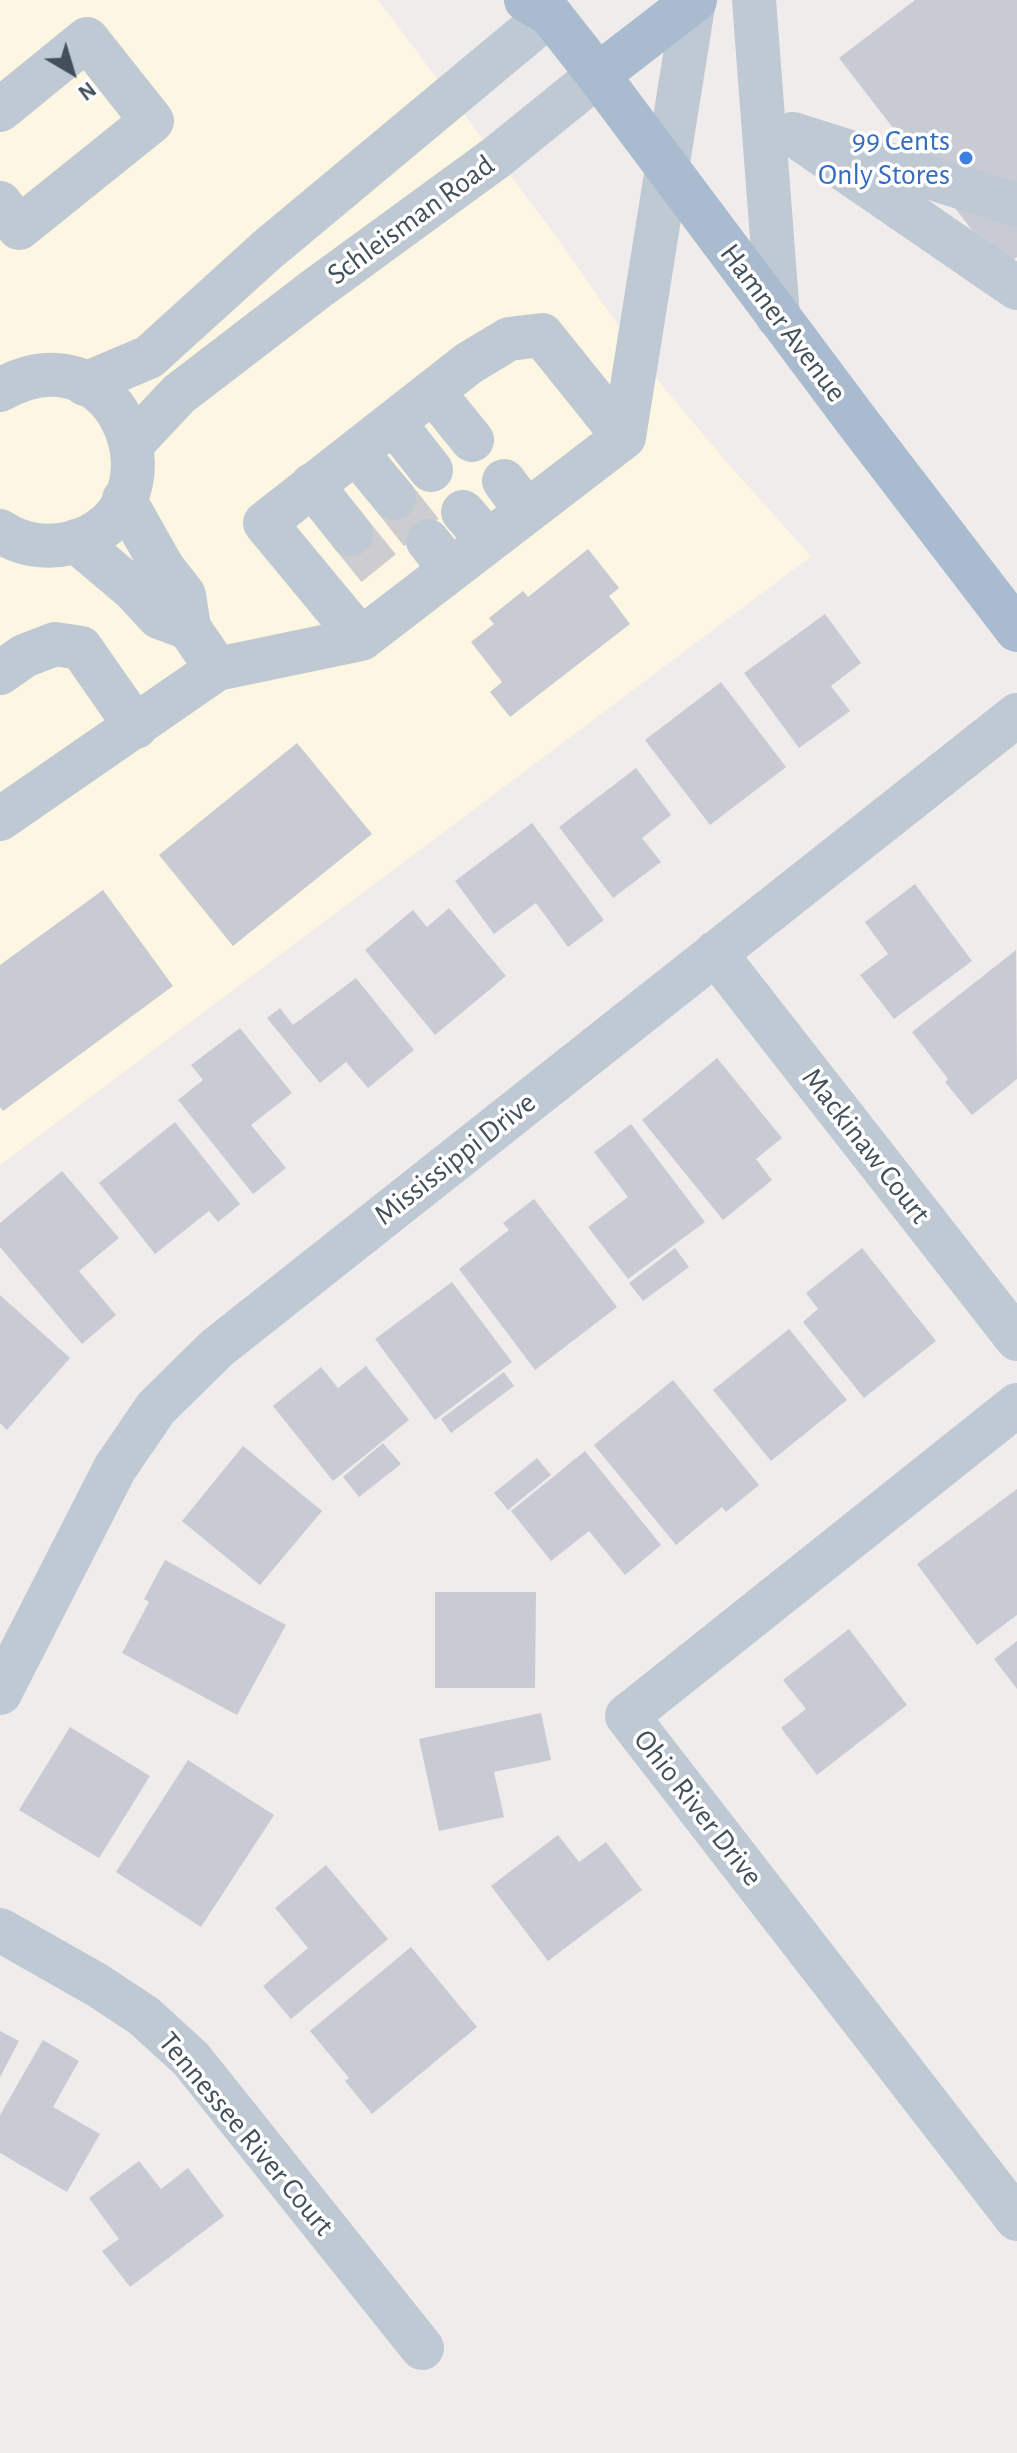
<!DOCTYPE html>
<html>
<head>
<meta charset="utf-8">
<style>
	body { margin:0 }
	#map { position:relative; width:1017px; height:2453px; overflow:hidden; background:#f0ecec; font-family:"Alegreya Sans",sans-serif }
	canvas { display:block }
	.north { position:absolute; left:32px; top:32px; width:80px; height:80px; -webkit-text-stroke:6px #fff; paint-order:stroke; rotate:142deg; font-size:22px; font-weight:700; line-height:32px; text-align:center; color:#43505c }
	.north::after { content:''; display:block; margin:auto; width:28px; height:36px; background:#43505c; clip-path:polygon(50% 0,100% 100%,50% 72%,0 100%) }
</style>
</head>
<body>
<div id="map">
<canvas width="1017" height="2453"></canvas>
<div class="north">N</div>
</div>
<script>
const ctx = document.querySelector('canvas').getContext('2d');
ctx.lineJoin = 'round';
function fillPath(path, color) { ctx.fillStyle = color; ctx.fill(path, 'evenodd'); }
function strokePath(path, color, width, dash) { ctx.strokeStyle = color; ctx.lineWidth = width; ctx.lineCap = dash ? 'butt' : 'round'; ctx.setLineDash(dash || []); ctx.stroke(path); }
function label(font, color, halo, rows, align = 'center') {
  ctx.font = font + ' "Alegreya Sans",sans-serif'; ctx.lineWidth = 7; ctx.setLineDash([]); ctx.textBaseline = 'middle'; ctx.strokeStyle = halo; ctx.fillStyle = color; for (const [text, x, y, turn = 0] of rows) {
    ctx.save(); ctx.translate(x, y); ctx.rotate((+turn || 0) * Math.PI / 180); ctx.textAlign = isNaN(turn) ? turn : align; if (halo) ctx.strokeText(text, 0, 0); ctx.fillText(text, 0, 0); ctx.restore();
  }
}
fillPath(new Path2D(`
	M 0,0 L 378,0 L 558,239 L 650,371 L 729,465 L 811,556 L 0,1165 Z`), '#fdf6e2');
fillPath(new Path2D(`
	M 915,0 L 1017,0 L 1017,257 L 1002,269 L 839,58 Z
	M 588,549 L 619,588 L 609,596 L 630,624 L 510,717 L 490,692 L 502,682 L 471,642 L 494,624 L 489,618 L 523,591 L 528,597 Z
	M 825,614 L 861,663 L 831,686 L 850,711 L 799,748 L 744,673 Z
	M 721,682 L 786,767 L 710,825 L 645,740 Z
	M 297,743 L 372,834 L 233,946 L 159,855 Z
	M 636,768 L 671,815 L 642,838 L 661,862 L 613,898 L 559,827 Z
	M 532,823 L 604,920 L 568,947 L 536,903 L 494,934 L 455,881 Z
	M 915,884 L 972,961 L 894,1019 L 860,975 L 888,954 L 865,922 Z
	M 103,890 L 173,986 L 3,1111 L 0,1107 L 0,965 Z
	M 449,908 L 506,976 L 435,1035 L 365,950 L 413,910 L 427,927 Z
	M 1016,950 L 1017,1079 L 972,1115 L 945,1082 L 948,1079 L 912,1032 Z
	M 356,978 L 414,1050 L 368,1088 L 346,1062 L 320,1083 L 267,1018 L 280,1008 L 293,1025 Z
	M 240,1028 L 292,1093 L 251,1125 L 286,1168 L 253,1194 L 178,1100 L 203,1080 L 191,1065 Z
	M 717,1058 L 782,1138 L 756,1159 L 772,1180 L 723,1220 L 642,1120 Z
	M 175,1122 L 240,1204 L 218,1222 L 209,1211 L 155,1254 L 99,1183 Z
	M 631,1124 L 705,1222 L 628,1279 L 588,1227 L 628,1197 L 594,1152 Z
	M 62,1171 L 119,1238 L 79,1271 L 116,1315 L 82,1344 L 0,1247 L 0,1223 Z
	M 534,1199 L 617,1307 L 535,1370 L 459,1269 L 509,1230 L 503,1223 Z
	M 675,1248 L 689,1267 L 643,1301 L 629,1283 Z
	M 862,1248 L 936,1341 L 864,1398 L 803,1322 L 818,1309 L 806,1293 Z
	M 452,1282 L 512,1362 L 435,1420 L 375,1339 Z
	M 0,1295 L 70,1358 L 7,1430 L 0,1423 Z
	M 789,1329 L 847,1400 L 771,1461 L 713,1390 Z
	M 366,1366 L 409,1420 L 333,1481 L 273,1406 L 321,1367 L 338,1388 Z
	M 504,1372 L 514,1386 L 451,1433 L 441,1419 Z
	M 673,1380 L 759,1485 L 726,1512 L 722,1507 L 676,1545 L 594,1445 Z
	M 383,1443 L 401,1464 L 359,1497 L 343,1477 Z
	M 243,1446 L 322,1511 L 260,1585 L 182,1521 Z
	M 585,1451 L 661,1545 L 625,1575 L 589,1531 L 551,1561 L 511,1511 Z
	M 537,1458 L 551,1475 L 508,1510 L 494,1493 Z
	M 1017,1489 L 1017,1615 L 977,1645 L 917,1564 Z
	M 165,1560 L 286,1625 L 237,1715 L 122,1653 L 149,1602 L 144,1599 Z
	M 435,1592 L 536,1592 L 535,1688 L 435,1688 Z
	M 849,1629 L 907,1705 L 817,1775 L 781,1728 L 806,1709 L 783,1680 Z
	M 1017,1641 L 1017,1689 L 994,1659 Z
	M 541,1713 L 551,1760 L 494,1772 L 504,1817 L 439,1831 L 419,1739 Z
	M 70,1727 L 150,1776 L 99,1858 L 19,1810 Z
	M 188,1760 L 274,1815 L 201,1927 L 116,1872 Z
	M 558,1835 L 579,1862 L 606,1842 L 642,1890 L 548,1961 L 491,1886 Z
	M 326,1865 L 388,1939 L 291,2019 L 263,1986 L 308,1948 L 275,1908 Z
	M 411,1947 L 477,2027 L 372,2114 L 345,2081 L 349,2078 L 310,2031 Z
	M 0,2031 L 19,2041 L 0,2077 Z
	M 43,2040 L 79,2061 L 53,2107 L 100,2134 L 67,2192 L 0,2153 L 0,2115 Z
	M 139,2161 L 161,2189 L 188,2168 L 224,2216 L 130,2287 L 102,2251 L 119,2239 L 89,2198 Z`), '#c8cbd3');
strokePath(new Path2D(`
	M 394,498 L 428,541
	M 351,534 L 385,576`), '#cdcdcf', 44, [44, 22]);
strokePath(new Path2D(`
	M 754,0 L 778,317
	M 0,110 L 87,39 L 152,121 L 19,228 L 0,203
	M 1017,205 L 793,134 L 1017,288
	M 85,384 L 149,357 L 267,250 L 550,14
	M 0,390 C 123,320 189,512 71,543 C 46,549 21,545 0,531
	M 433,392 L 472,440
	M 394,423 L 431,470
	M 132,444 L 179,394 L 316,289 L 497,157 L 598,75
	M 356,452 L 394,498
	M 504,481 L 526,511
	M 312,485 L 351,534
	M 463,512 L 487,540
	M 76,541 L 134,590 L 159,617 L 189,628
	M 428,541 L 450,569
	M 361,639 L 265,523 L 469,363 L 509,339 L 542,335 L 624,437
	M 217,669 L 361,639 L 624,437 L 694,0
	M 0,673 L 24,656 L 55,644 L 81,648 L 136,727
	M 0,819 L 217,669 L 189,628 L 184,595 L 163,568 L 124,499
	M 715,953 L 1017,1339
	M 1017,1405 L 627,1716 L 1017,2219
	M 0,1693 L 115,1468 L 156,1408 L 217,1348 L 1017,715
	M 0,1930 L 97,1985 L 144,2016 L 191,2059 L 422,2348`), '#bec9d4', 44);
strokePath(new Path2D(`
	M 526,0 L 550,14 L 598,75 L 859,424 L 1017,630
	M 598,75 L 695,0`), '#a9bbcf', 44);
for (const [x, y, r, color] of [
	[966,158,8,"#3f7fe0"]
]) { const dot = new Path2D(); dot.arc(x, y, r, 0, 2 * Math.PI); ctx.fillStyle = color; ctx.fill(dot); strokePath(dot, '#fff', 3); }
label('30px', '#366cbe', '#fff', [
	["99 Cents",950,141],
	["Only Stores",950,175]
], 'right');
label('30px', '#43505c', '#fff', [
	["Schleisman Road",411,220,-36],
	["Hamner Avenue",783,323,53],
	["Mackinaw Court",866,1146,52],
	["Mississippi Drive",455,1159,-38],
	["Ohio River Drive",698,1808,52],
	["Tennessee River Court",246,2134,50]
]);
</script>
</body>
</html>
